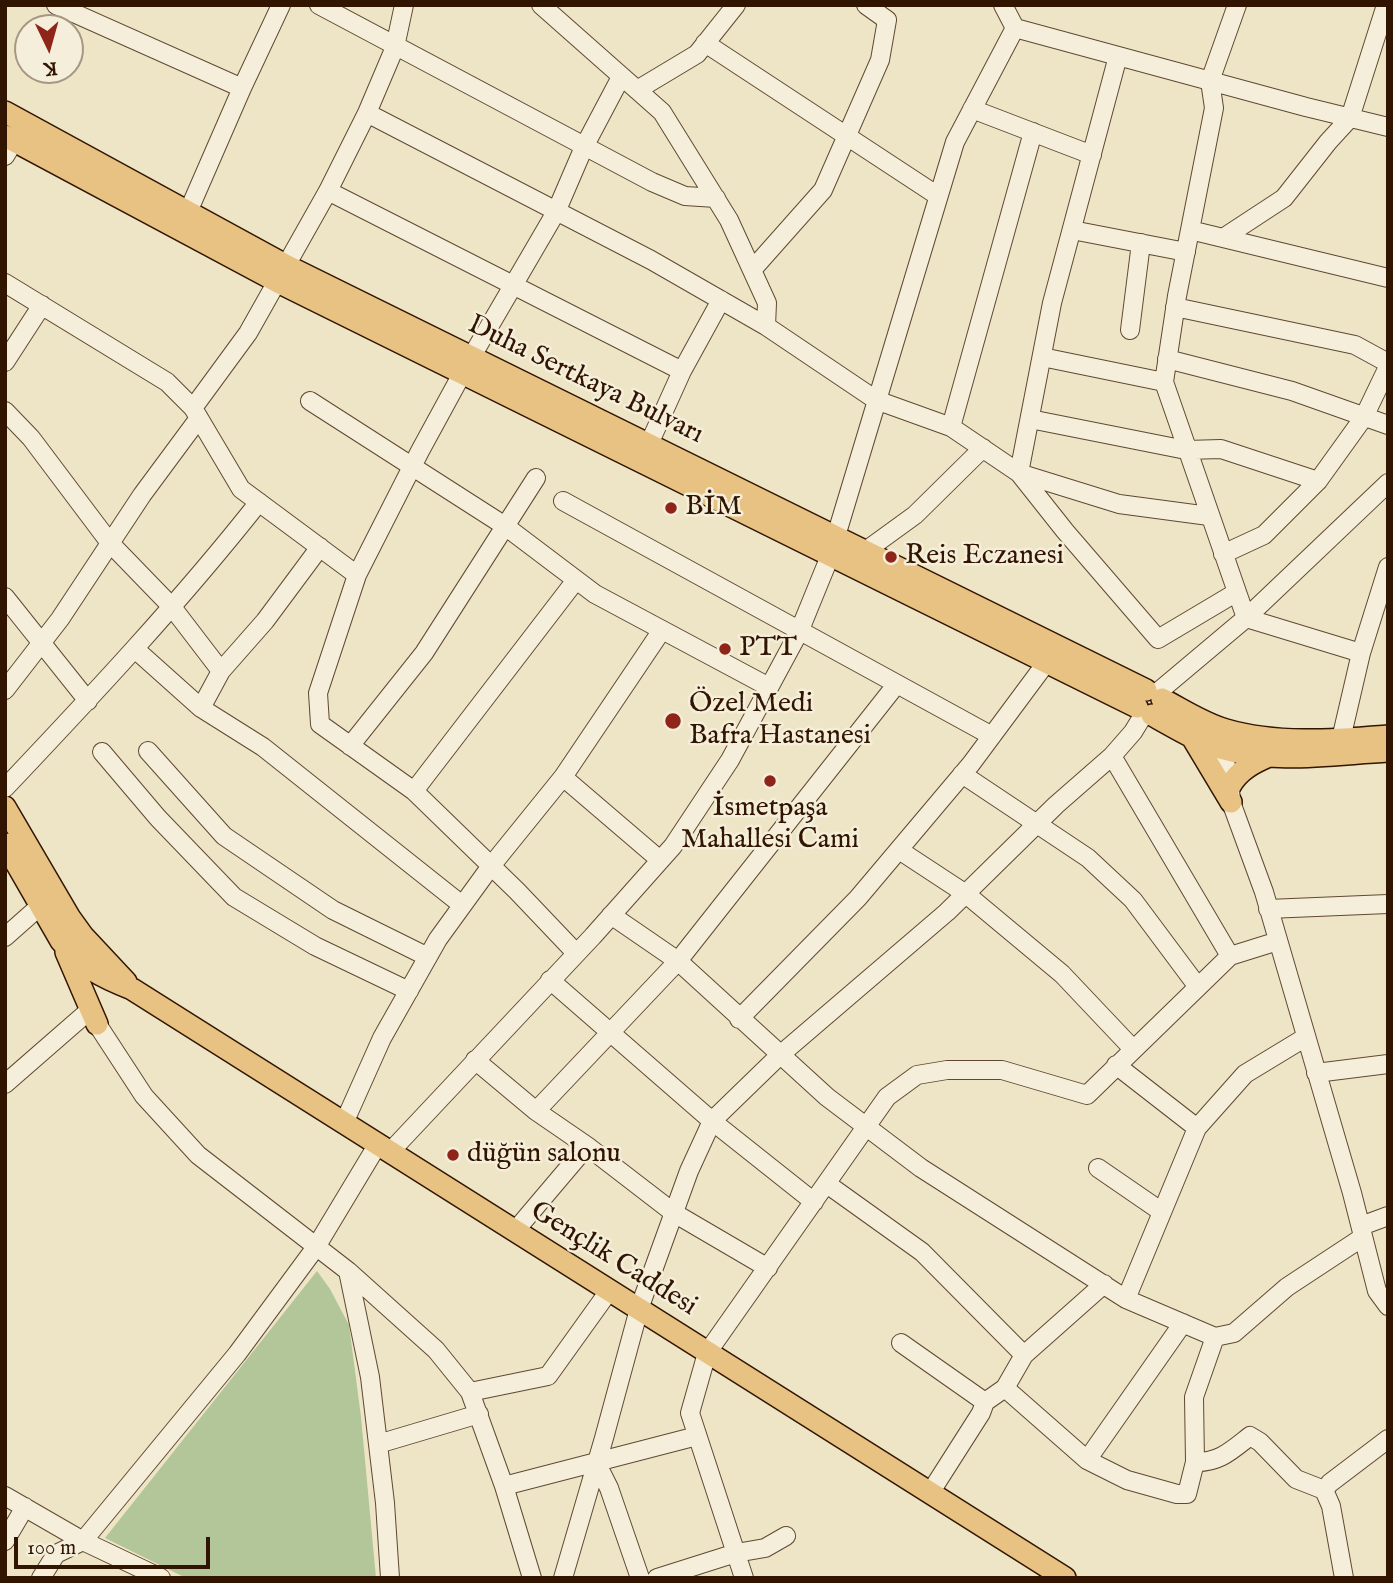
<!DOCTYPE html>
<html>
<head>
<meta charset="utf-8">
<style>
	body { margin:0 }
	#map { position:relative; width:1393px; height:1583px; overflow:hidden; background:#eee5c6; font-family:"IM FELL English",serif }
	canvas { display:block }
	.frame { position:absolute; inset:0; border:7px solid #311500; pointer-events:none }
	.north { position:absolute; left:14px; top:14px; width:70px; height:70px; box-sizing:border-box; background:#f4eeda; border:2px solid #a69783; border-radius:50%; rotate:175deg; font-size:19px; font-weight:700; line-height:28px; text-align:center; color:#311500 }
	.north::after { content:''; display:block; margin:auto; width:24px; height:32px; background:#8f2418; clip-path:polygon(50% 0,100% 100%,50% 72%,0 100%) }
	.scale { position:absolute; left:14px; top:1537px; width:196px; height:32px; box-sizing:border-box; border:4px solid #311500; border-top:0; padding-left:9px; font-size:21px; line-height:24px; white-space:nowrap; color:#311500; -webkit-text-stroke:5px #f4eeda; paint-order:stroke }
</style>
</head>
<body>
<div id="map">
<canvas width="1393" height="1583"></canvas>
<div class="frame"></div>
<div class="north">K</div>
<div class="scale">100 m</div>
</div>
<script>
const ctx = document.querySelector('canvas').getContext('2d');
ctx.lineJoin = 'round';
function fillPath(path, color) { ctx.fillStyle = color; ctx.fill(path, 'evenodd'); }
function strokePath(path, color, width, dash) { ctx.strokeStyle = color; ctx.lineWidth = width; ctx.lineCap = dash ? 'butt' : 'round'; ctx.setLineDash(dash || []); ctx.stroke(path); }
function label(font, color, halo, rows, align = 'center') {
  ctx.font = font + ' "IM FELL English",serif'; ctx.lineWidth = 5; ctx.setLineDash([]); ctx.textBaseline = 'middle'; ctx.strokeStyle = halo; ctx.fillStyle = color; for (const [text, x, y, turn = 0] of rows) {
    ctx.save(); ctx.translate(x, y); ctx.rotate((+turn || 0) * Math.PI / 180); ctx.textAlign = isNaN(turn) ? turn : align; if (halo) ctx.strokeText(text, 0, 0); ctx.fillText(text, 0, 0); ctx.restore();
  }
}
fillPath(new Path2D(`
	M 317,1271 L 330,1289 L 349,1325 L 361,1417 L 376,1578 L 186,1578 L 105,1538 Z`), '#b2c69a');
const minor = new Path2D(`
	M 56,5 L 242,88
	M 319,5 L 652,182 L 685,196 L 716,198
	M 541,5 L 662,112 L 729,220 L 767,303 L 766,326
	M 1237,5 L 1210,81 L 1214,108 L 1177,296 L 1164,382 L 1246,618 L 1361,653
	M 1015,28 L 1306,107 L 1388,127
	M 705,43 L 938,196
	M 1118,56 L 1052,303 L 1019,473 L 1065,531 L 1158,639 L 1237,592
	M 637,90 L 697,54 L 736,5
	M 972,109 L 1092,155
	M 367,113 L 651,260 L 766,326 L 876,400 L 951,427 L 1019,473 L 1119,504 L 1209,516
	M 5,156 L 14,141
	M 328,191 L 682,371
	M 188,212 L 242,88 L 281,5
	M 1072,230 L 1186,252
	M 1190,230 L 1388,278
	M 1223,238 L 1284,198 L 1328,142 L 1350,118 L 1386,5
	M 752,270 L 823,190 L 880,60 L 887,20 L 866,5
	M 5,283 L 167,382 L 193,408 L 241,489 L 357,575
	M 1175,307 L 1355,345 L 1388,363
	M 1130,330 L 1141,243
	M 472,356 L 556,212 L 584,147 L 621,77
	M 1042,357 L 1164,382
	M 1167,359 L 1292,391 L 1388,425
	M 5,362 L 42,305
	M 463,372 L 420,451 L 357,575 L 318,693 L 320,724 L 414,791 L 517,891 L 576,953
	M 310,401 L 505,526 L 595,594 L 769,687
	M 193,408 L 248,333 L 328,191 L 367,113 L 395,47 L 404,5
	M 5,411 L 31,438 L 110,543 L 172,607 L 221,671 L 201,708
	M 1030,419 L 1186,450 L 1221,449 L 1318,481
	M 951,427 L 1033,132
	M 649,444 L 682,371 L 721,300
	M 563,501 L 992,736
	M 864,552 L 915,515 L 983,448
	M 1223,554 L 1264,535 L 1318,481 L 1364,417 L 1388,367
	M 5,597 L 88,701
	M 135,649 L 201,708 L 263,747 L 462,905
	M 221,671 L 265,621 L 320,547
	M 5,690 L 60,619 L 142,495 L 199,418
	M 1158,692 L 1246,618 L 1388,483
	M 1218,738 L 1229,776 L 1231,802 L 1264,892 L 1352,1193 L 1377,1291 L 1388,1306
	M 1341,739 L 1361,653 L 1388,567
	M 350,746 L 424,653 L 536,478
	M 148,751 L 224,836 L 333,910 L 428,957
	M 102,752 L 158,818 L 234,897 L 315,946 L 409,991
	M 1112,756 L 1230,956
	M 962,774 L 1088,858 L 1133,900 L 1198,987
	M 563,777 L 660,860
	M 5,788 C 93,695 180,602 259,502
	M 414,791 L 576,580
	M 899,850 L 966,894 L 1062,974 L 1133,1049
	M 1268,909 L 1388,904
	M 611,915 L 678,961 L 827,1097 L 921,1168 L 1126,1299 L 1215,1337
	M 5,937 L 40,906
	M 550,980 L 712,1121 L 814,1202
	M 739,1019 L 858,898 L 971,764 L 1046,663
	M 97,1024 L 144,1096 L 198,1155 L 348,1271 L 436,1350 L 470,1392 L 504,1486 L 532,1578
	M 475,1060 L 536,1111 L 587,1146 L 674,1213 L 768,1268
	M 1116,1065 L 1197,1128
	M 1316,1073 L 1388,1064
	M 5,1084 L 91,1009
	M 536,1111 L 678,961 L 896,685
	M 344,1123 L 382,1038 L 438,939 L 491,866 L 563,777 L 662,630
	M 390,1152 L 593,936 L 673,846 L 730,760 L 799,632 L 830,556 L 955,142 L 1015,28 L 1003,5
	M 1098,1168 L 1162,1212
	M 827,1184 L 922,1252 L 1024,1355
	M 1361,1226 L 1388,1216
	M 515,1231 L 587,1146
	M 348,1271 L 370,1377 L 385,1503 L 390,1578
	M 1126,1299 L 1197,1128 L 1245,1074 L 1306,1037
	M 901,1343 L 985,1402
	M 1005,1388 L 1087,1460 L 1127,1480 L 1177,1494 L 1187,1494 L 1195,1462 L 1194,1397 L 1215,1337 L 1234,1333 L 1287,1287 L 1363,1237
	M 470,1392 L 548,1376 L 609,1291
	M 378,1444 L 479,1414
	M 1087,1460 L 1183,1323
	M 596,1462 L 609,1488 L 640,1578
	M 1195,1462 C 1219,1463 1232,1450 1250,1436 L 1260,1442 L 1296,1479 L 1324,1490 L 1331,1506 L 1344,1578
	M 504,1486 L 697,1436
	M 1324,1490 L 1330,1483 L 1388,1439
	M 930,1493 L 981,1413 L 985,1402 L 1005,1388 L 1024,1355 L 1104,1284
	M 5,1496 L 83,1541 L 161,1578
	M 5,1541 L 25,1507
	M 41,1578 L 56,1554 L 83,1541 L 237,1354 L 316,1247 L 378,1144
	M 563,1578 L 604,1438 L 639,1309 L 689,1171 L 712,1121 L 780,1055 L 947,912 L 1056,805 L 1112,756 L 1133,732 L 1144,714
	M 657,1578 L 736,1553 L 765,1548 L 786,1536
	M 744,1578 L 690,1413 L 707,1353 L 887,1097 L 917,1075 L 947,1070 L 1002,1070 L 1087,1095 L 1230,956 L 1278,941`);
const major = new Path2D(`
	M 5,112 L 287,266 L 1146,690
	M 5,136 L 278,282 L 1137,707
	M 1162,699 C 1183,710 1204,724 1226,730 C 1277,745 1335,740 1388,736
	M 1152,715 C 1174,727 1196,741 1220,748 C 1273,764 1333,754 1388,751
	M 1192,737 L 1231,802
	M 1230,786 C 1239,770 1253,763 1269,756
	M 5,807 L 70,918 L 83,936 L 126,982
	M 5,844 L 61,941 C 82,967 101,977 132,989 L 1065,1578
	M 66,952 L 97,1024`);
strokePath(minor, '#604932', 20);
strokePath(major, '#311500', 24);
strokePath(minor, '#f4eeda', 18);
strokePath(major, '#e7c283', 21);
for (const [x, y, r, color] of [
	[671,508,7,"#8f2418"],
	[891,557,7,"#8f2418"],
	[725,649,7,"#8f2418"],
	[673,721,9,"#8f2418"],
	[770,781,7,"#8f2418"],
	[453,1155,7,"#8f2418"]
]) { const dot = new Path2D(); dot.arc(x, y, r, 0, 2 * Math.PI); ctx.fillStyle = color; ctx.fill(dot); strokePath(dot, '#f4eeda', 2.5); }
label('28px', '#311500', '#f4eeda', [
	["Duha Sertkaya Bulvarı",585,381,26],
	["Gençlik Caddesi",613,1260,32]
]);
label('28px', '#311500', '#f4eeda', [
	["BİM",685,508],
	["Reis Eczanesi",905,557],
	["PTT",739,649],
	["Özel Medi",689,705],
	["Bafra Hastanesi",689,737],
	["İsmetpaşa",770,809,"center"],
	["Mahallesi Cami",770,841,"center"],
	["düğün salonu",467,1155]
], 'left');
</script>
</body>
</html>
